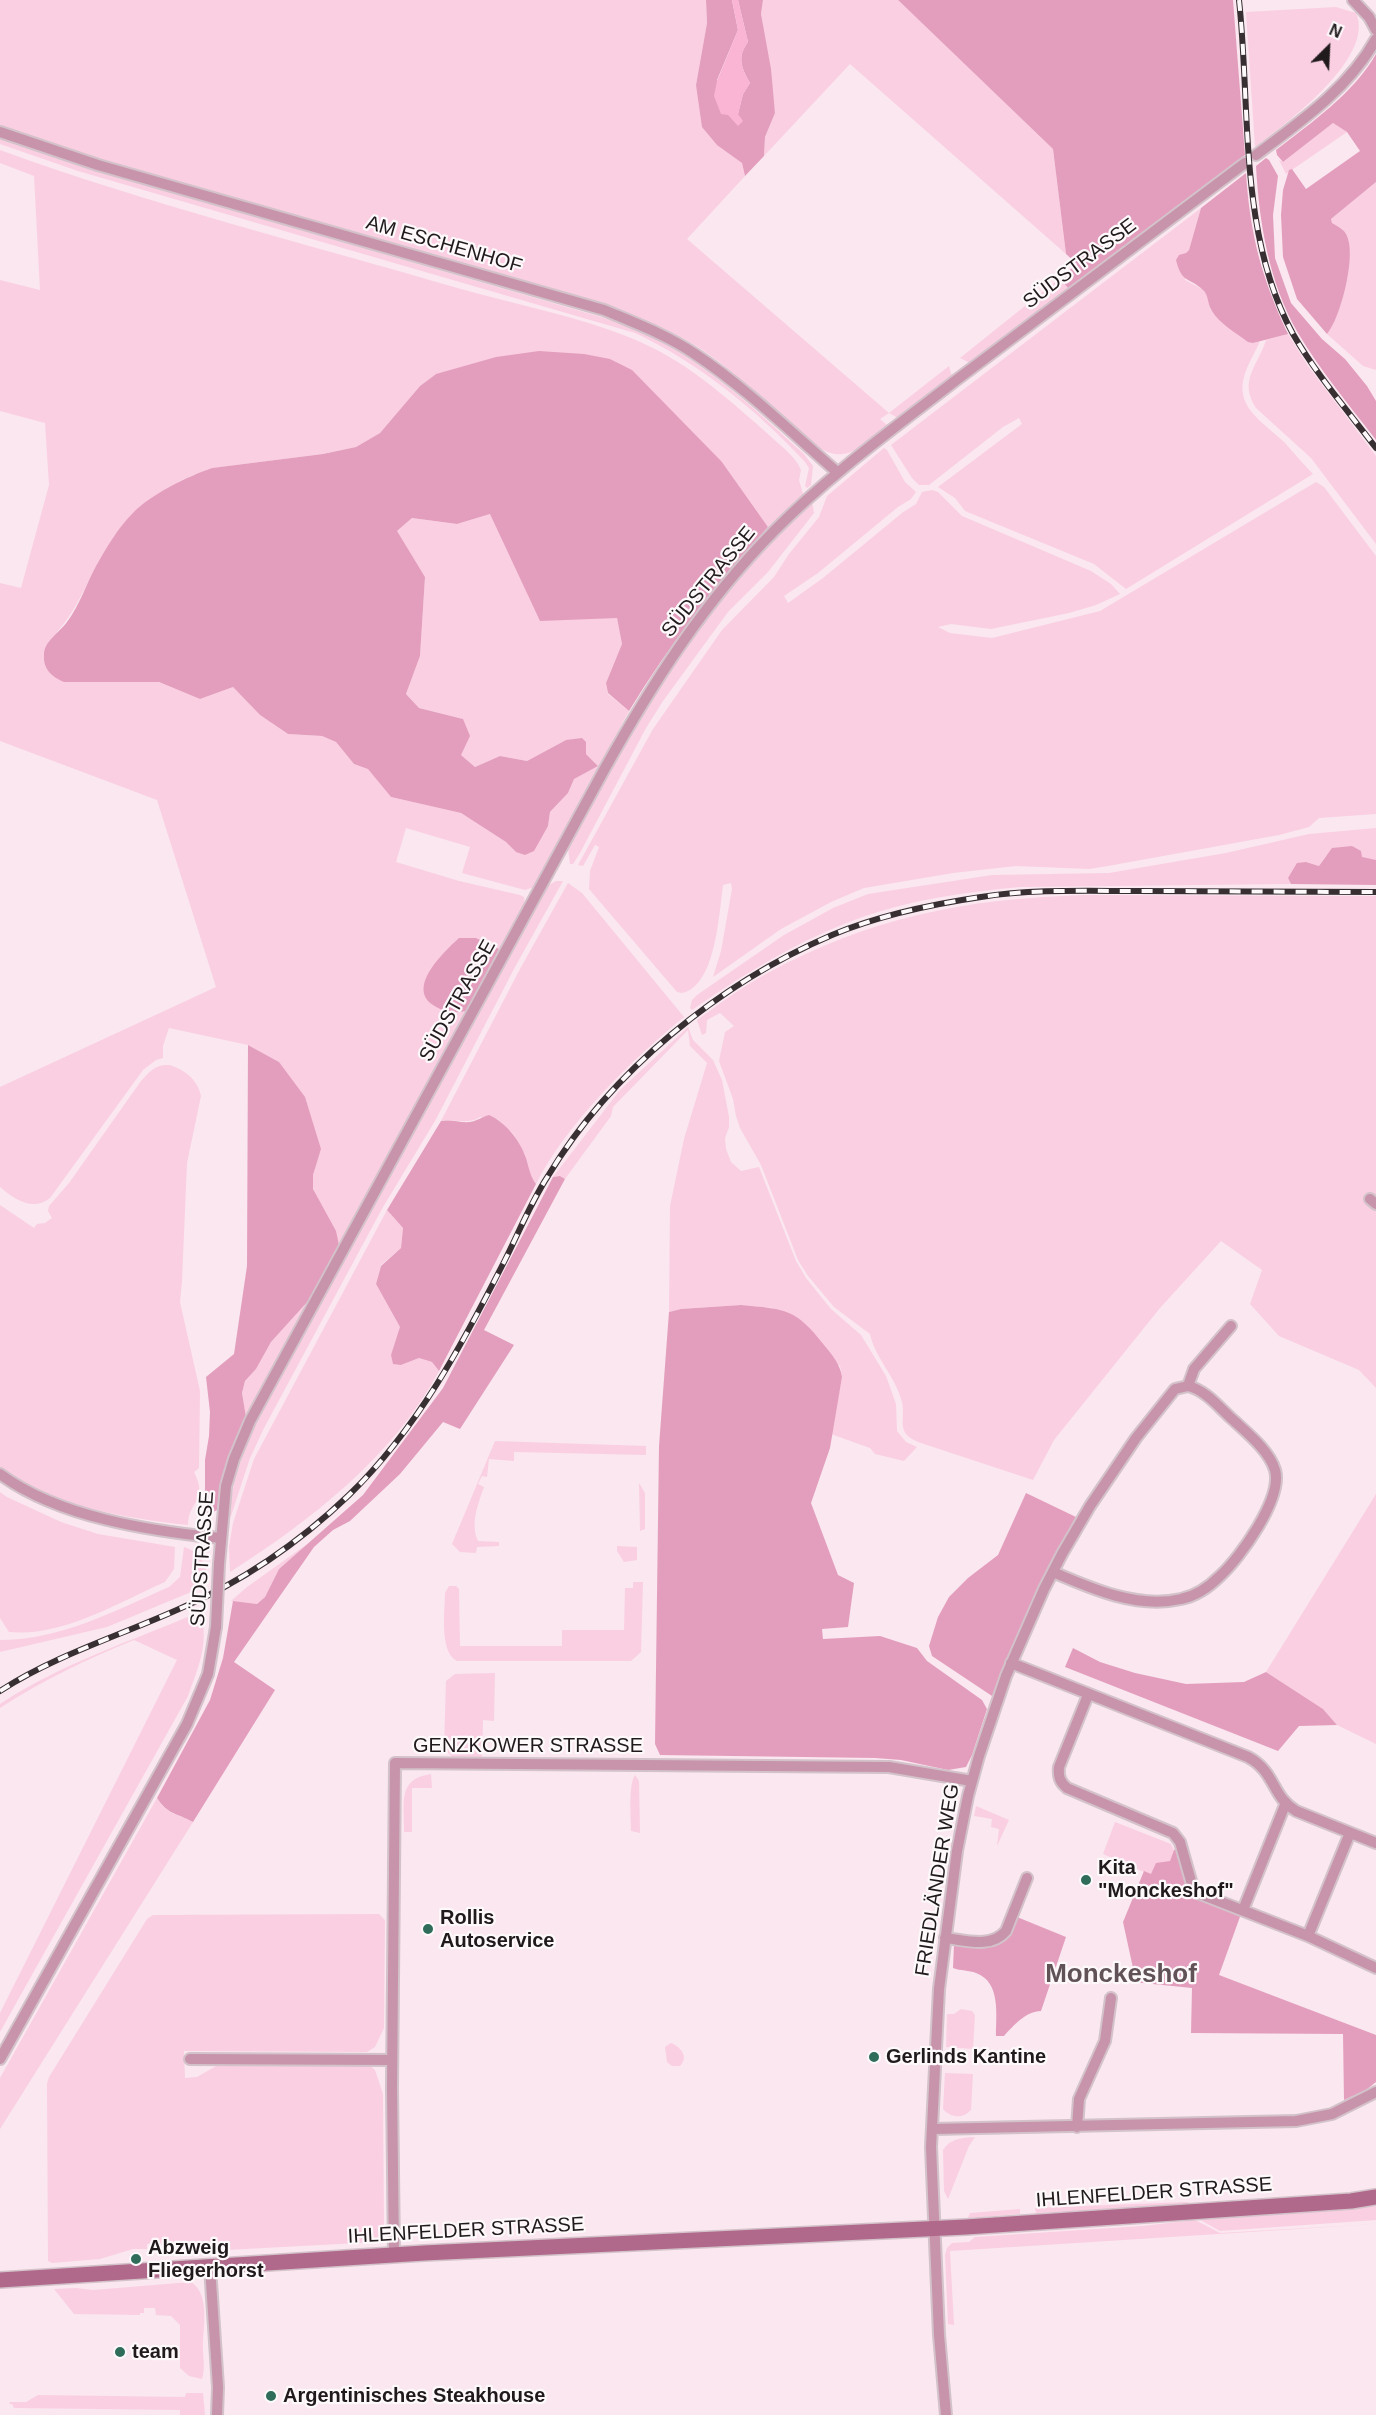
<!DOCTYPE html>
<html>
<head>
<meta charset="utf-8">
<style>
	body { margin:0 }
	#map { position:relative; width:1376px; height:2415px; overflow:hidden; background:#fae7ef; font-family:Arial,sans-serif }
	canvas { display:block }
	.north { position:absolute; left:1298px; top:18px; width:60px; height:60px; -webkit-text-stroke:4px #fdf9fb; paint-order:stroke; rotate:24deg; font-size:16px; font-weight:700; line-height:24px; text-align:center; color:#211a1d }
	.north::after { content:''; display:block; margin:auto; width:21px; height:27px; background:#211a1d; clip-path:polygon(50% 0,100% 100%,50% 72%,0 100%) }
</style>
</head>
<body>
<div id="map">
<canvas width="1376" height="2415"></canvas>
<div class="north">N</div>
</div>
<script>
const ctx = document.querySelector('canvas').getContext('2d');
ctx.lineJoin = 'round';
function fillPath(path, color) { ctx.fillStyle = color; ctx.fill(path, 'evenodd'); }
function strokePath(path, color, width, dash) { ctx.strokeStyle = color; ctx.lineWidth = width; ctx.lineCap = dash ? 'butt' : 'round'; ctx.setLineDash(dash || []); ctx.stroke(path); }
function label(font, color, halo, rows, align = 'center') {
  ctx.font = font + ' Arial,sans-serif'; ctx.lineWidth = 4.5; ctx.setLineDash([]); ctx.textBaseline = 'middle'; ctx.strokeStyle = halo; ctx.fillStyle = color; for (const [text, x, y, turn = 0] of rows) {
    ctx.save(); ctx.translate(x, y); ctx.rotate((+turn || 0) * Math.PI / 180); ctx.textAlign = isNaN(turn) ? turn : align; if (halo) ctx.strokeText(text, 0, 0); ctx.fillText(text, 0, 0); ctx.restore();
  }
}
fillPath(new Path2D(`
	M 0,0 L 706,0 L 707,23 L 696,85 L 732,155 L 742,163 L 745,176 L 687,239 L 889,413 L 949,366 L 952,377 L 898,418 L 889,413 L 880,419 L 887,425 C 873,436 855,457 836,454 C 807,451 752,389 728,369 C 719,361 708,354 698,347 C 669,329 638,317 606,304 L 99,160 L 0,127 Z
	M 763,0 L 898,0 L 1053,149 L 1066,254 L 850,64 L 764,156 L 765,137 L 775,113 L 761,14 Z
	M 1336,7 L 1356,13 C 1376,57 1286,124 1255,147 L 1246,12 Z
	M 1333,123 L 1347,132 L 1286,174 L 1279,160 L 1283,162 Z
	M 0,139 L 97,171 L 618,322 C 694,351 745,400 804,454 L 813,466 L 811,485 L 807,488 L 805,486 L 809,468 L 805,462 C 757,410 699,363 635,333 L 78,171 L 0,144 Z
	M 0,150 C 151,205 307,244 461,289 C 517,305 577,316 631,338 C 684,359 726,397 768,434 C 779,445 795,455 801,470 L 799,480 L 803,494 L 768,527 L 722,462 L 436,374 L 420,386 L 380,433 L 356,447 L 323,454 L 212,468 C 159,485 120,519 95,568 C 79,600 73,616 48,642 L 64,682 L 159,682 L 200,699 L 233,687 L 260,715 L 288,734 L 322,736 L 336,742 L 354,764 L 368,768 L 391,797 L 461,813 L 506,842 L 516,852 L 548,826 L 550,812 L 568,793 L 574,778 L 598,766 L 586,754 L 586,742 L 566,740 L 527,761 L 500,756 L 475,767 L 461,755 L 463,719 L 419,708 L 406,694 L 420,656 L 425,577 L 396,532 L 412,518 L 457,524 L 490,514 L 617,617 L 622,644 L 606,683 L 608,694 L 629,711 L 534,887 L 525,890 L 462,873 L 470,847 L 406,828 L 396,862 L 459,881 L 520,895 L 524,897 L 525,904 L 499,949 L 476,938 L 441,1010 L 455,1013 L 466,1011 L 339,1245 C 335,1225 316,1204 313,1187 C 311,1174 317,1162 321,1149 L 279,1062 L 248,1045 L 169,1028 L 163,1046 L 163,1058 L 156,1060 L 143,1070 L 50,1198 C 33,1212 14,1199 0,1187 L 0,1087 L 216,987 L 157,800 L 0,741 L 0,583 L 21,588 L 49,485 L 45,423 L 0,411 L 0,280 L 40,290 L 34,176 L 0,163 Z
	M 1376,182 L 1376,370 L 1363,366 L 1327,334 L 1341,304 L 1350,250 L 1342,229 L 1332,223 L 1331,219 Z
	M 1201,208 L 1189,250 L 1186,253 L 1185,280 L 1202,289 L 1207,294 L 1210,309 L 1253,343 L 1260,341 C 1253,358 1240,374 1243,394 C 1246,414 1271,429 1285,443 C 1294,453 1303,464 1313,474 L 1126,589 L 1094,564 L 965,511 L 955,498 L 938,487 L 1022,424 L 1019,418 L 1003,427 L 929,485 L 919,485 L 912,478 L 891,445 Z
	M 1060,278 L 1068,288 L 970,363 L 960,358 Z
	M 1288,334 L 1308,366 L 1376,456 L 1376,544 L 1311,458 L 1256,408 C 1238,380 1258,366 1266,340 Z
	M 884,448 L 887,450 L 905,482 L 916,492 L 911,499 L 898,507 L 818,573 L 784,596 L 788,603 L 823,578 L 902,513 L 916,504 L 922,492 L 932,490 L 938,492 L 962,516 L 1091,571 L 1111,584 L 1120,594 L 1096,605 L 1069,613 L 991,629 L 951,624 L 938,627 L 950,633 L 992,638 L 1100,611 L 1316,482 L 1324,487 L 1376,556 L 1376,814 L 1319,818 L 1309,827 L 1279,835 L 1108,866 L 1089,869 L 1016,866 L 953,873 L 864,888 L 831,902 L 781,929 L 713,977 L 721,951 L 732,889 L 731,883 L 723,885 C 719,913 716,986 682,993 L 677,992 L 589,889 L 590,871 L 599,847 L 595,845 L 583,866 L 578,865 L 653,729 L 722,630 L 774,577 L 789,554 L 819,517 L 827,496 Z
	M 812,502 L 814,513 L 768,572 L 728,612 L 663,701 L 646,728 L 580,853 L 573,864 L 570,864 L 568,848 C 635,724 704,596 812,502 Z
	M 1376,828 L 1376,860 L 1326,856 L 1319,866 L 1306,862 L 1288,878 L 1291,884 L 1020,887 C 966,892 908,900 857,919 C 797,941 744,974 692,1010 L 690,1008 L 692,1000 L 697,995 L 784,935 L 833,908 L 868,894 L 992,875 L 1109,873 L 1226,853 L 1309,834 Z
	M 556,881 L 563,881 L 515,967 L 435,1121 L 383,1207 L 264,1428 L 250,1458 L 231,1516 L 228,1517 C 232,1483 242,1455 255,1424 L 547,886 Z
	M 568,883 L 582,893 L 684,1017 C 631,1060 567,1123 536,1184 L 530,1177 L 525,1155 L 514,1135 L 497,1119 L 480,1117 C 468,1125 455,1119 441,1121 L 520,969 Z
	M 1083,895 L 1376,896 L 1376,1388 L 1359,1370 L 1279,1336 L 1250,1304 L 1262,1270 L 1221,1241 L 1160,1308 L 1054,1440 L 1033,1480 L 918,1442 C 895,1432 906,1421 902,1402 C 896,1377 875,1358 870,1334 L 834,1307 L 808,1276 L 798,1260 L 761,1165 L 740,1128 L 736,1116 L 733,1099 L 719,1061 L 725,1032 L 734,1026 L 720,1013 L 707,1020 L 706,1033 L 702,1035 L 697,1020 C 719,1004 742,987 766,974 C 870,917 965,899 1083,895 Z
	M 688,1027 L 693,1040 L 713,1060 L 722,1080 L 729,1117 L 729,1127 L 725,1138 L 726,1149 L 731,1162 L 741,1171 L 759,1167 L 796,1261 L 806,1278 L 831,1309 L 861,1335 L 886,1376 L 896,1404 L 897,1431 L 906,1442 L 917,1447 L 904,1461 L 875,1454 L 870,1448 L 831,1434 L 842,1377 L 840,1366 L 773,1308 L 741,1305 L 681,1309 L 669,1312 L 670,1206 L 684,1139 L 707,1063 L 690,1046 L 688,1030 L 613,1107 L 611,1116 L 565,1179 L 560,1176 L 553,1177 L 620,1090 Z
	M 169,1065 C 184,1069 198,1080 201,1096 L 187,1163 L 182,1281 L 180,1302 L 200,1391 L 199,1468 L 194,1472 C 209,1502 188,1501 188,1525 C 124,1518 53,1507 0,1467 L 0,1205 L 34,1228 L 37,1224 L 45,1223 L 52,1218 L 48,1211 L 49,1206 L 69,1183 L 141,1081 C 149,1072 156,1064 169,1065 Z
	M 387,1210 L 403,1228 L 401,1248 L 381,1265 L 376,1284 L 400,1327 L 401,1365 L 419,1358 L 432,1362 L 439,1371 C 393,1457 310,1521 230,1572 L 229,1547 L 233,1523 L 254,1459 Z
	M 310,1299 L 246,1417 L 242,1393 L 245,1381 L 256,1369 L 271,1342 Z
	M 495,1441 L 646,1446 L 646,1455 L 514,1452 L 514,1461 L 489,1459 L 487,1477 L 482,1476 L 478,1484 L 484,1487 C 478,1504 470,1524 478,1541 L 499,1542 L 499,1546 L 477,1547 L 476,1553 L 460,1552 L 452,1544 Z
	M 639,1483 L 645,1493 L 645,1529 L 640,1531 Z
	M 0,1492 L 7,1497 L 61,1522 L 98,1534 L 175,1547 L 174,1569 L 165,1582 C 117,1603 63,1637 9,1632 L 0,1618 Z
	M 1376,1494 L 1376,1744 L 1337,1725 L 1323,1709 L 1266,1672 Z
	M 310,1542 L 279,1569 L 265,1597 L 257,1604 L 231,1601 L 247,1587 Z
	M 617,1546 L 637,1547 L 637,1560 L 624,1562 L 617,1551 Z
	M 184,1547 C 200,1551 213,1571 203,1587 L 107,1627 L 0,1652 L 0,1640 C 61,1640 114,1611 169,1587 L 180,1577 Z
	M 633,1582 L 643,1582 L 641,1652 L 631,1661 L 457,1661 C 439,1652 445,1611 445,1593 L 449,1586 L 456,1586 L 459,1589 L 460,1646 L 562,1646 L 562,1630 L 624,1630 L 625,1588 L 633,1588 Z
	M 200,1612 C 210,1642 198,1668 188,1696 L 0,2032 L 0,2013 L 177,1660 L 134,1640 C 87,1659 43,1680 0,1708 L 0,1704 C 62,1663 132,1641 200,1612 Z
	M 495,1673 L 494,1721 L 483,1720 L 482,1759 L 453,1758 L 444,1748 L 446,1681 L 455,1674 Z
	M 431,1774 L 432,1788 L 412,1788 L 412,1832 L 404,1832 C 405,1804 396,1779 431,1774 Z
	M 635,1775 L 639,1781 L 640,1833 L 631,1831 C 631,1818 628,1785 635,1775 Z
	M 157,1798 C 168,1816 177,1813 193,1822 L 0,2129 L 0,2078 Z
	M 976,1806 L 1009,1820 L 997,1846 L 999,1829 L 991,1827 L 992,1819 L 974,1816 Z
	M 1115,1822 L 1171,1844 L 1174,1850 L 1170,1861 L 1163,1863 L 1151,1875 L 1103,1854 Z
	M 379,1914 L 385,1920 L 384,2028 L 375,2047 L 367,2052 L 184,2051 L 185,2078 L 197,2077 L 218,2065 L 369,2065 L 375,2070 L 383,2094 L 384,2227 L 381,2238 L 376,2242 L 208,2251 L 156,2248 L 155,2243 L 147,2244 L 147,2249 L 133,2249 L 100,2259 L 52,2263 L 48,2261 L 47,2084 L 49,2077 L 147,1919 L 153,1915 Z
	M 961,2009 L 972,2011 L 975,2015 L 973,2049 L 946,2047 L 947,2014 L 954,2014 Z
	M 671,2043 C 681,2047 689,2057 680,2066 L 672,2066 L 667,2062 L 665,2047 Z
	M 945,2073 L 973,2074 L 971,2110 C 963,2119 951,2118 943,2109 Z
	M 975,2137 L 969,2146 L 948,2199 L 944,2191 L 943,2150 C 951,2138 962,2138 975,2137 Z
	M 1186,2202 L 1199,2205 L 1036,2213 L 1035,2208 Z
	M 1376,2203 L 1376,2220 L 1220,2231 L 1195,2217 L 1141,2223 L 1067,2226 Z
	M 1020,2209 L 1020,2214 L 968,2218 L 970,2213 Z
	M 1195,2220 L 1220,2233 L 1376,2224 L 950,2251 L 954,2325 L 948,2324 L 945,2255 L 947,2248 L 952,2243 L 969,2242 L 975,2237 L 1142,2226 Z
	M 191,2282 C 209,2293 204,2324 203,2341 C 202,2353 206,2368 202,2379 L 189,2376 L 180,2368 L 180,2325 L 171,2316 L 156,2315 L 155,2308 L 144,2308 L 144,2313 L 140,2313 L 140,2315 L 74,2314 L 54,2289 L 76,2288 L 93,2290 Z
	M 186,2393 L 203,2393 L 205,2415 L 180,2415 L 180,2410 L 14,2408 L 12,2404 L 9,2404 L 10,2402 L 26,2402 L 38,2395 L 185,2397 Z`), '#facfe2');
fillPath(new Path2D(`
	M 706,0 L 732,0 L 738,30 L 717,80 L 738,114 L 743,94 L 750,83 C 741,67 737,57 748,42 L 738,0 L 763,0 L 761,14 L 771,69 L 775,113 L 765,137 L 764,156 L 745,176 L 742,163 L 717,145 L 702,127 L 696,85 L 707,23 Z
	M 898,0 L 1233,0 L 1245,155 L 1068,288 L 1060,278 L 1077,264 L 1066,254 L 1053,149 Z
	M 1376,54 L 1376,182 L 1331,219 L 1332,223 C 1339,227 1346,230 1348,239 C 1355,259 1341,317 1327,334 L 1297,299 L 1283,257 L 1281,215 L 1283,190 L 1289,170 L 1292,169 L 1306,189 L 1360,151 L 1347,132 L 1333,123 L 1283,162 L 1277,155 L 1276,150 C 1311,123 1354,93 1376,54 Z
	M 1266,158 L 1269,160 L 1278,176 L 1273,215 L 1275,258 L 1291,303 L 1322,339 L 1345,359 L 1367,386 L 1376,401 L 1376,440 C 1349,405 1320,370 1298,333 C 1269,283 1259,222 1256,166 Z
	M 1246,173 C 1250,235 1262,279 1288,334 L 1253,343 L 1248,342 C 1236,333 1219,323 1212,311 C 1207,304 1209,295 1203,290 C 1188,276 1182,284 1176,260 L 1179,255 L 1186,253 L 1189,250 L 1201,208 Z
	M 539,351 L 584,354 L 610,359 L 632,370 L 722,462 L 768,527 C 716,585 669,645 629,711 L 608,693 L 606,683 L 622,644 L 617,618 L 540,621 L 490,514 L 457,524 L 412,518 L 397,531 L 425,577 L 420,656 L 406,694 L 419,708 L 463,719 L 470,736 L 461,755 L 475,767 L 500,756 L 527,761 L 566,740 L 582,738 L 586,742 L 586,754 L 598,766 L 574,779 L 568,793 L 550,812 L 548,826 L 534,851 L 525,855 L 516,852 L 506,842 L 461,813 L 391,797 L 368,769 L 354,764 L 336,742 L 322,736 L 288,734 L 260,715 L 233,687 L 200,699 L 159,682 L 64,682 C 52,677 43,669 44,655 C 44,641 59,633 67,622 C 80,605 86,584 96,566 C 106,548 118,528 133,513 C 150,495 188,476 212,468 L 323,454 L 356,447 L 380,433 L 420,386 L 436,374 L 496,357 Z
	M 1352,846 L 1361,851 L 1362,857 L 1376,860 L 1376,885 L 1291,884 L 1288,878 L 1297,863 L 1306,862 L 1319,866 L 1332,848 Z
	M 459,938 L 476,938 L 499,949 L 466,1011 C 453,1014 444,1012 433,1005 C 406,987 445,951 459,938 Z
	M 248,1045 L 279,1062 L 305,1097 L 321,1149 L 313,1175 L 313,1189 L 336,1231 L 339,1245 L 310,1299 L 271,1342 L 256,1369 L 245,1381 L 242,1393 L 246,1417 L 228,1457 L 220,1485 L 217,1510 L 206,1516 L 201,1516 L 199,1510 L 205,1495 L 205,1460 L 209,1436 L 210,1412 L 206,1377 L 234,1354 L 247,1266 Z
	M 489,1115 C 505,1122 520,1140 526,1158 C 529,1168 530,1176 536,1184 L 439,1371 L 432,1362 L 419,1358 L 401,1365 L 393,1364 L 391,1355 L 400,1327 L 376,1284 L 381,1266 L 401,1248 L 403,1228 L 387,1210 L 441,1121 C 451,1119 460,1123 470,1122 C 477,1121 482,1117 489,1115 Z
	M 560,1176 L 565,1179 L 484,1330 L 514,1345 L 460,1429 L 443,1422 L 400,1474 L 350,1521 L 333,1530 L 314,1547 L 234,1662 L 275,1690 L 193,1822 C 177,1813 168,1815 157,1798 L 210,1700 L 223,1658 L 233,1601 L 257,1604 L 265,1597 L 279,1569 L 363,1495 L 443,1388 L 553,1177 Z
	M 741,1305 C 786,1309 796,1309 824,1345 C 833,1356 840,1364 842,1377 L 830,1448 L 811,1503 L 838,1575 L 854,1583 L 848,1627 L 822,1629 L 823,1639 L 880,1636 L 917,1648 L 927,1661 L 982,1700 L 987,1709 L 972,1755 L 966,1767 L 948,1770 L 901,1760 L 875,1758 L 660,1755 L 655,1744 L 659,1446 L 669,1312 L 681,1309 Z
	M 1026,1493 L 1076,1517 L 1037,1589 L 992,1696 L 932,1656 L 929,1646 L 938,1617 L 949,1597 L 968,1578 L 998,1555 Z
	M 1073,1648 L 1100,1662 L 1135,1673 L 1186,1684 L 1244,1682 L 1266,1672 L 1323,1709 L 1337,1725 L 1299,1726 L 1278,1751 L 1065,1667 Z
	M 1178,1849 L 1189,1889 L 1241,1914 L 1219,1975 L 1376,2035 L 1376,2082 L 1366,2090 L 1344,2100 L 1343,2034 L 1191,2033 L 1192,1988 L 1123,1981 L 1133,1968 L 1123,1922 L 1144,1871 L 1151,1874 L 1156,1863 L 1170,1861 L 1174,1850 Z
	M 1017,1917 L 1066,1937 L 1041,2011 C 1026,2011 1013,2026 1004,2036 L 996,2036 C 996,2015 1001,1982 976,1973 C 969,1970 961,1971 953,1968 L 954,1944 C 989,1948 1001,1952 1017,1917 Z`), '#e39ebe');
fillPath(new Path2D(`
	M 732,0 L 738,0 L 748,42 C 737,57 741,67 750,83 L 743,94 L 738,114 L 743,121 L 738,126 L 728,115 L 721,114 L 714,96 L 717,81 L 738,30 Z`), '#fab4d4');
const street = new Path2D(`
	M 1353,0 L 1369,17 L 1376,30
	M 0,132 L 98,165 L 604,310 C 635,323 667,335 695,354 C 746,388 791,432 837,472
	M 1256,155 C 1300,122 1349,88 1376,39
	M 1370,1199 L 1376,1204
	M 0,1474 C 58,1517 150,1531 220,1538
	M 219,1564 L 226,1486 L 234,1459 L 250,1421 L 604,770 C 652,684 704,602 774,531 C 829,475 893,429 955,381 C 1051,308 1149,236 1245,163
	M 1053,1572 C 1092,1589 1138,1609 1181,1599 C 1196,1596 1209,1587 1220,1576 C 1240,1558 1283,1498 1275,1470 C 1269,1450 1246,1432 1231,1418 C 1218,1406 1205,1390 1188,1386
	M 1011,1663 L 1248,1757 C 1276,1772 1271,1796 1296,1811 L 1376,1843
	M 1088,1695 L 1059,1767 C 1058,1777 1060,1782 1067,1788 L 1173,1833 L 1180,1842 L 1193,1888 L 1198,1893 L 1308,1936 L 1376,1968
	M 1243,1910 L 1285,1805
	M 1308,1936 L 1350,1833
	M 945,1938 C 965,1940 991,1949 1006,1931 L 1027,1878
	M 0,2059 L 187,1724 L 208,1674 L 216,1627
	M 190,2059 L 392,2060
	M 1077,2127 L 1079,2099 L 1105,2041 L 1111,1998
	M 933,2129 L 1296,2121 L 1332,2114 L 1376,2092
	M 394,2255 L 392,2087 L 395,1763 L 889,1767 L 972,1781
	M 210,2267 L 218,2387 L 217,2415
	M 946,2415 L 939,2335 L 931,2147 L 939,1989 L 957,1851 L 968,1796 L 979,1756 L 1006,1676 L 1044,1589 L 1062,1554 L 1090,1506 L 1136,1438 L 1175,1389 L 1188,1386 L 1194,1369 L 1231,1326`);
const secondary = new Path2D(`
	M 0,2280 L 424,2253 L 966,2227 L 1351,2201 L 1376,2197`);
strokePath(street, '#d3c2c9', 14);
strokePath(secondary, '#d3c2c9', 18);
strokePath(street, '#c794ab', 10);
strokePath(secondary, '#b0688b', 15);
const rail = new Path2D(`
	M 1239,0 C 1251,110 1238,233 1293,334 C 1316,374 1348,411 1376,448
	M 0,1691 C 56,1655 119,1636 179,1609 C 242,1582 300,1542 349,1495 C 418,1428 462,1345 505,1260 C 519,1232 531,1202 548,1176 C 611,1071 720,983 832,935 C 877,916 933,904 981,897 C 1032,889 1085,891 1136,891 C 1216,891 1296,892 1376,892`);
strokePath(rail, '#372f32', 6);
strokePath(rail, '#fdf9fb', 4, [11]);
const streetBridge = new Path2D(`
	M 216,1627 L 219,1564`);
strokePath(streetBridge, '#d3c2c9', 14, []);
strokePath(streetBridge, '#c794ab', 10);
for (const [x, y, r, color] of [
	[1086,1880,6,"#2f6d5a"],
	[428,1929,6,"#2f6d5a"],
	[874,2057,6,"#2f6d5a"],
	[136,2259,6,"#2f6d5a"],
	[120,2352,6,"#2f6d5a"],
	[271,2396,6,"#2f6d5a"]
]) { const dot = new Path2D(); dot.arc(x, y, r, 0, 2 * Math.PI); ctx.fillStyle = color; ctx.fill(dot); strokePath(dot, '#fdf9fb', 2); }
label('20px', '#211a1d', '#fdf9fb', [
	["AM ESCHENHOF",444,245,16],
	["SÜDSTRASSE",1080,264,-37],
	["SÜDSTRASSE",709,582,-51],
	["SÜDSTRASSE",458,1001,-61],
	["SÜDSTRASSE",203,1559,-86],
	["GENZKOWER STRASSE",528,1746],
	["FRIEDLÄNDER WEG",938,1880,-81],
	["IHLENFELDER STRASSE",1154,2193,-4],
	["IHLENFELDER STRASSE",466,2231,-3]
]);
label('bold 20px', '#211a1d', '#fdf9fb', [
	["Kita",1098,1868],
	["\"Monckeshof\"",1098,1891],
	["Rollis",440,1918],
	["Autoservice",440,1941],
	["Gerlinds Kantine",886,2057],
	["Abzweig",148,2248],
	["Fliegerhorst",148,2271],
	["team",132,2352],
	["Argentinisches Steakhouse",283,2396]
], 'left');
label('bold 26px', '#615258', '#fdf9fb', [
	["Monckeshof",1121,1975]
]);
</script>
</body>
</html>
